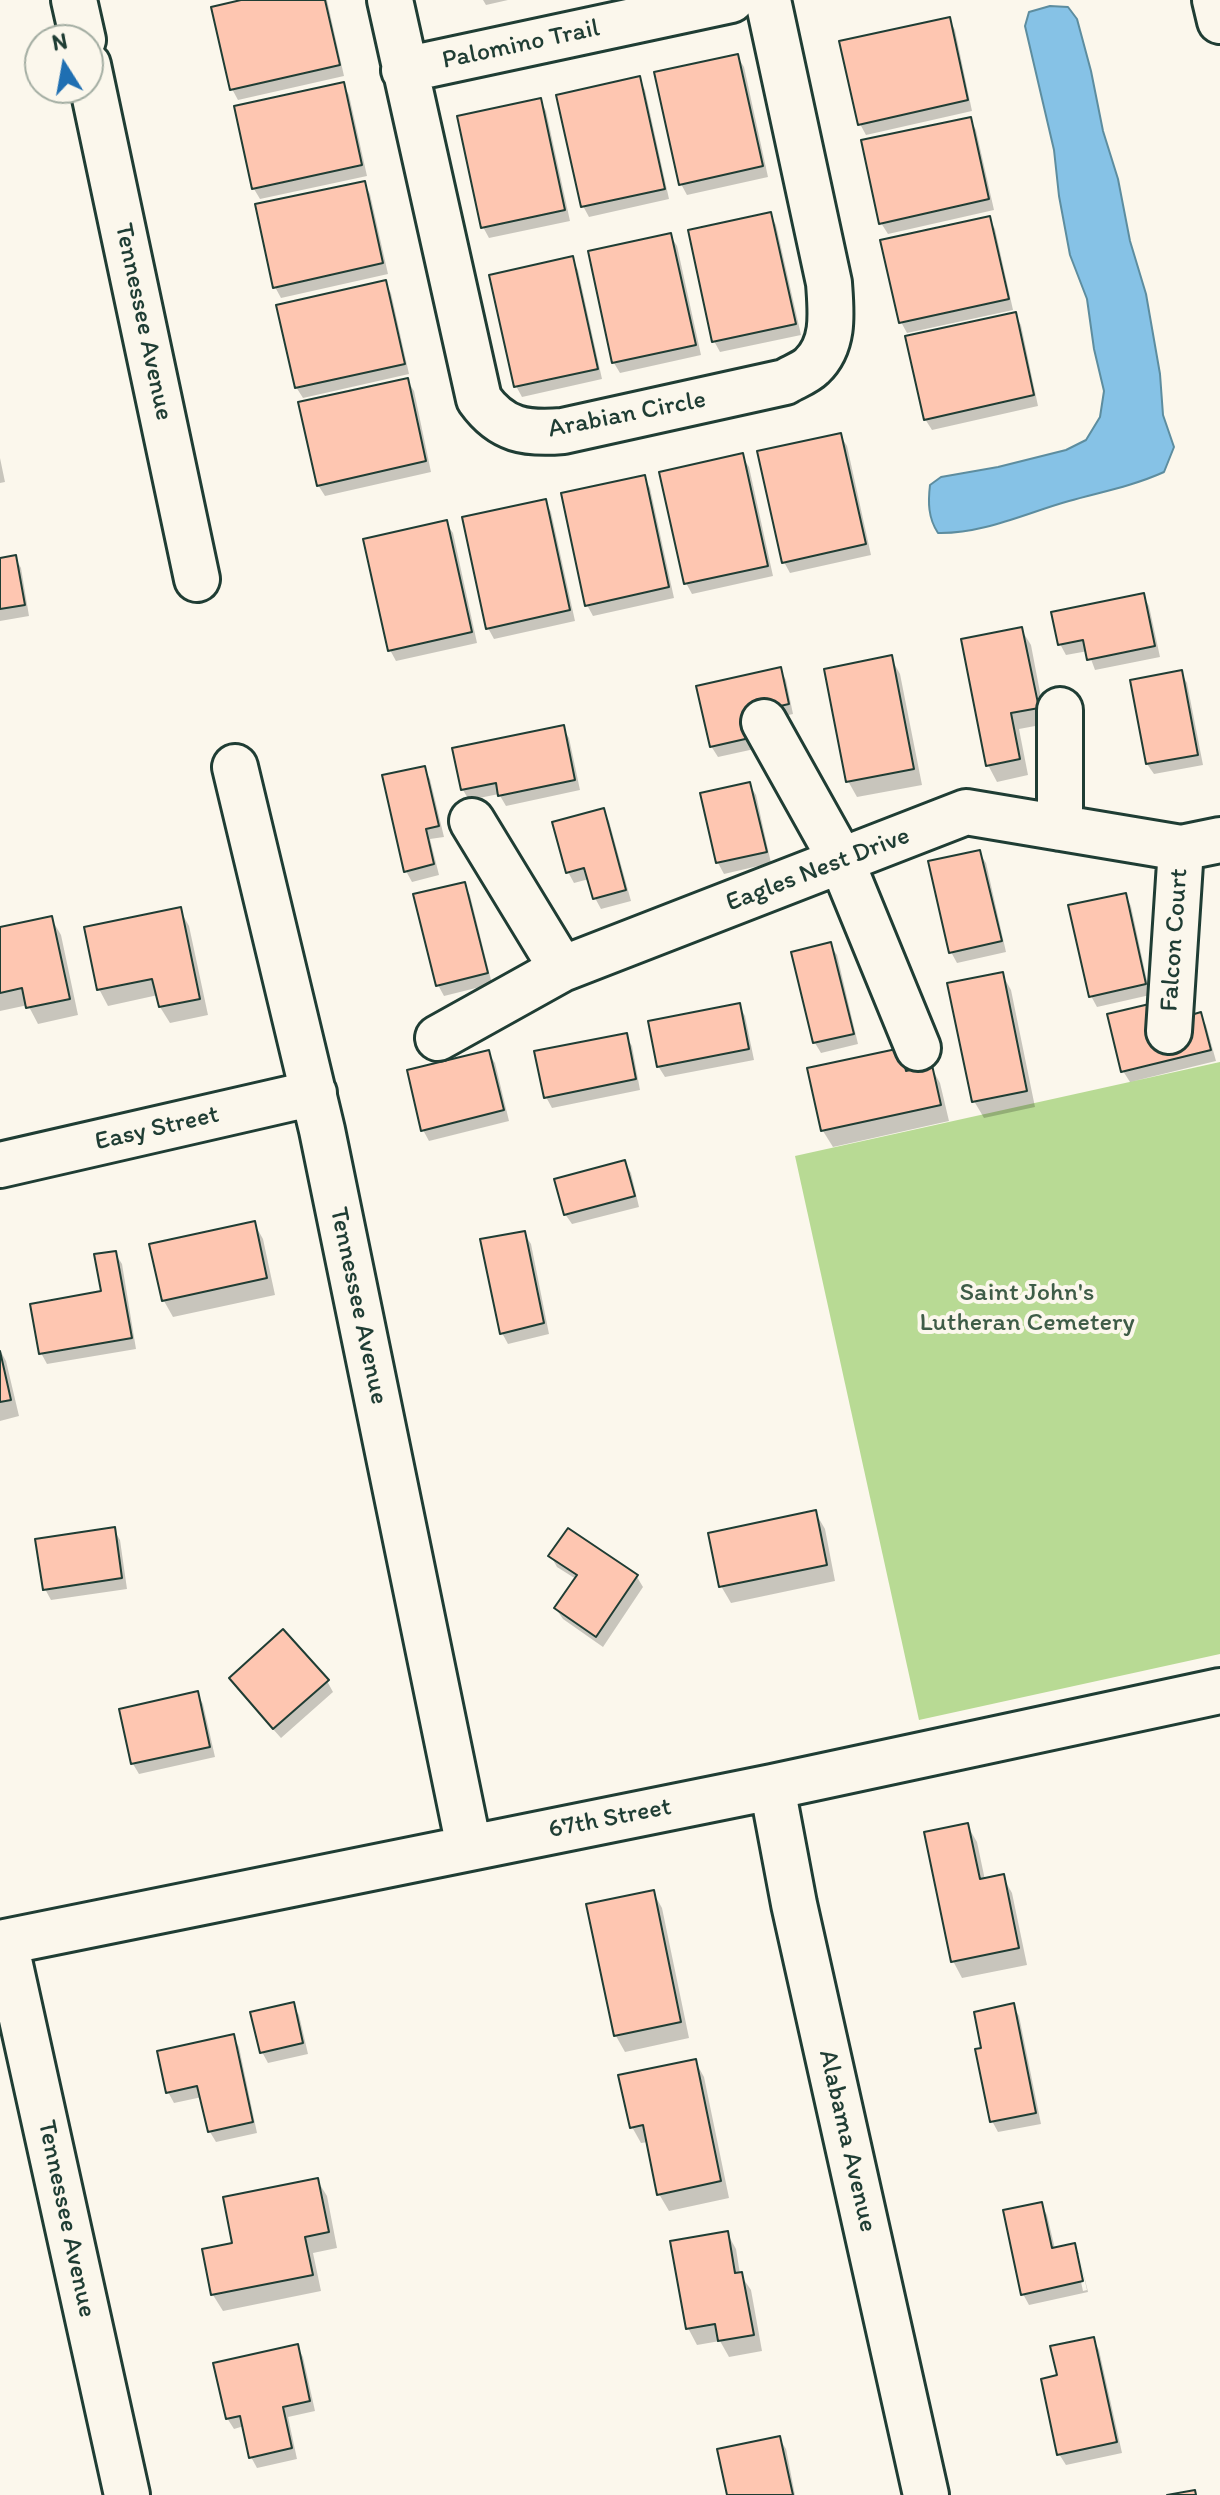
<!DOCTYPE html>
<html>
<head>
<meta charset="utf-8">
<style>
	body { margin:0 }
	#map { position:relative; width:1220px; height:2495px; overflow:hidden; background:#fbf7ec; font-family:Itim,sans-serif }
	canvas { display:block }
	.north { position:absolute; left:24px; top:24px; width:80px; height:80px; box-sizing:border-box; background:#fbf7ec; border:2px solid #a3ada2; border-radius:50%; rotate:349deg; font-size:22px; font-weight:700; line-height:32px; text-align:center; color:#1f3d34 }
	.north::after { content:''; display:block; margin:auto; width:28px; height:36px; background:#1f6fb2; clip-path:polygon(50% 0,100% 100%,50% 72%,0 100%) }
</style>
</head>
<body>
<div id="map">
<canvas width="1220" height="2495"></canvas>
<div class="north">N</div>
</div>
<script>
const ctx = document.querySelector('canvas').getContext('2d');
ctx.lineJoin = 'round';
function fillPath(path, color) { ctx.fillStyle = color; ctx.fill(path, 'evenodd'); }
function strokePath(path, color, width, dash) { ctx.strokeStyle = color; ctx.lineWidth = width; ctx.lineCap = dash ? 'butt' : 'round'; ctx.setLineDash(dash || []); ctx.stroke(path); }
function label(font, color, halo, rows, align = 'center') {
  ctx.font = font + ' Itim,sans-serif'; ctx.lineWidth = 8; ctx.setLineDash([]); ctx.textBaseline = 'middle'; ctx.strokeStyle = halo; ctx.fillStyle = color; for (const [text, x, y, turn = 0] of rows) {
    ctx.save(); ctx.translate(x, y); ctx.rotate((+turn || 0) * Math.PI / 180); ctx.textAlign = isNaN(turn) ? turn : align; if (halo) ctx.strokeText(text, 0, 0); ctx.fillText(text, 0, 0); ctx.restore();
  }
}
fillPath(new Path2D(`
	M 1220,1062 L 1220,1654 L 919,1720 L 795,1156 Z`), '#b8da94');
const water = new Path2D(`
	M 1050,6 L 1068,7 L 1077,19 L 1091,71 L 1103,131 L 1118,179 L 1130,241 L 1146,294 L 1160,374 L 1163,415 L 1174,447 L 1164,472 C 1133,486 1101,492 1069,501 C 1026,513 983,534 938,533 C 928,518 928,502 930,485 L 941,477 L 998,467 L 1066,450 L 1086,440 L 1100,417 L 1104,391 L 1094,349 L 1087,299 L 1070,255 L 1059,196 L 1054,150 L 1025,26 L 1029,12 Z`);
fillPath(water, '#86c2e6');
strokePath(water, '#5d8d9f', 2);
fillPath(new Path2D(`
	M 250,0 L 327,0 L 344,76 L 238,100 L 232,89 Z
	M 483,0 L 508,0 L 486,5 Z
	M 949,19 L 955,30 L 972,111 L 866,135 L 860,124 Z
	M 737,56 L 744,67 L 768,177 L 687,195 L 681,184 Z
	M 639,79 L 645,90 L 669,199 L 589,217 L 583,206 Z
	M 343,84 L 349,95 L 367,176 L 260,199 L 254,189 L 236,108 Z
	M 540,100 L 546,111 L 570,221 L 489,238 L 483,227 Z
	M 970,119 L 976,130 L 994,210 L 888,234 L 881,223 Z
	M 364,183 L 370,194 L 388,274 L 281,298 L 275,287 Z
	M 770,214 L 776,225 L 801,335 L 720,352 L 714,341 Z
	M 989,218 L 995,229 L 1013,310 L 907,333 L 901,322 Z
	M 670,235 L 677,246 L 701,355 L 620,373 L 614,363 L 590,253 Z
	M 572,259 L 578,270 L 602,379 L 522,397 L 516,386 Z
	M 385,283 L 391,293 L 409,374 L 303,398 L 296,387 Z
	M 1015,315 L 1021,325 L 1038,406 L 932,430 L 925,419 Z
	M 407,380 L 414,391 L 431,472 L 325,496 L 318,485 Z
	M 840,435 L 847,446 L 871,555 L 790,573 L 784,562 Z
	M 742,456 L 749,467 L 773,576 L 692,594 L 686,583 Z
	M 0,458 L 5,482 L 0,483 Z
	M 644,477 L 650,488 L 674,598 L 593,616 L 587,605 Z
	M 545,501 L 551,512 L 575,621 L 494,639 L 488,628 Z
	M 446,523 L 453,533 L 477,643 L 396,661 L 390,650 Z
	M 15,557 L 21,568 L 29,616 L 0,621 L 0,560 Z
	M 1143,595 L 1149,606 L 1160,657 L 1095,670 L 1088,651 L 1066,655 L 1060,644 Z
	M 1021,629 L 1031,645 L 1046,724 L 1019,729 L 1028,775 L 997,782 L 988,765 Z
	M 891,658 L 900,674 L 922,785 L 857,797 L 848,781 Z
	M 780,669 L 786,680 L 793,714 L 753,723 L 759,748 L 718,757 L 711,746 Z
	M 1181,672 L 1187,683 L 1203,765 L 1154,774 L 1147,764 Z
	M 563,728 L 569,738 L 580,790 L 506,806 L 499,794 L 469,800 L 463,790 L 455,749 Z
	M 424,768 L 430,779 L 444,837 L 430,839 L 439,875 L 412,882 L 406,871 Z
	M 749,784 L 756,795 L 771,863 L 724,874 L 718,863 L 702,794 Z
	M 603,810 L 609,821 L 631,901 L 601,909 L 595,898 L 589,879 L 574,883 L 568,872 Z
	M 979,852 L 986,863 L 1006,952 L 957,963 L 951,952 Z
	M 464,884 L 470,895 L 492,984 L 444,996 L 438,985 Z
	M 1125,895 L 1131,906 L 1150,995 L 1097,1007 L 1091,996 Z
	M 180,910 L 189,926 L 208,1015 L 170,1023 L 160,1007 L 158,995 L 108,1006 L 99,989 Z
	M 51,918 L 61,935 L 78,1015 L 38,1024 L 28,1005 L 0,1011 L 0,929 Z
	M 830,945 L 837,955 L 858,1044 L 821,1053 L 815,1043 L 793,954 Z
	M 1002,974 L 1011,990 L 1035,1107 L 984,1118 L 974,1101 Z
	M 739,1005 L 745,1016 L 754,1060 L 665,1077 L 658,1066 Z
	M 1200,1015 L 1206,1025 L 1216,1061 L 1130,1082 L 1123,1071 L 1186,1018 Z
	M 626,1036 L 632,1046 L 640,1090 L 552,1108 L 546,1097 Z
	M 900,1050 L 910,1072 L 931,1067 L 940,1083 L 949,1121 L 833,1147 L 823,1131 Z
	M 488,1052 L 495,1063 L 509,1121 L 429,1141 L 423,1130 Z
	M 625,1162 L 631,1173 L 639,1207 L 572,1224 L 565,1214 Z
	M 254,1223 L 263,1239 L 275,1295 L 173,1317 L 164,1301 Z
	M 524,1233 L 531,1244 L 549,1334 L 508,1344 L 502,1333 Z
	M 115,1253 L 122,1264 L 136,1349 L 47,1364 L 41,1353 L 103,1293 Z
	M 0,1350 L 6,1361 L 19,1416 L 0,1421 Z
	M 815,1512 L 825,1529 L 835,1581 L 731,1603 L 721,1586 Z
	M 114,1530 L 120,1540 L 127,1589 L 51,1600 L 45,1589 Z
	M 551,1556 L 637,1577 L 643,1587 L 603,1647 L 563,1619 L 556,1609 L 576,1579 L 557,1567 Z
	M 231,1678 L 327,1681 L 333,1692 L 281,1738 L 237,1689 Z
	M 197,1693 L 203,1704 L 215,1757 L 139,1774 L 133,1764 L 121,1711 Z
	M 967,1825 L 977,1842 L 985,1880 L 1003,1877 L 1012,1893 L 1027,1965 L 962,1978 L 953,1961 Z
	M 653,1892 L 662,1908 L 689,2038 L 625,2052 L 616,2036 L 589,1906 Z
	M 293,2005 L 299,2015 L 308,2054 L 268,2063 L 262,2052 Z
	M 1013,2005 L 1019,2016 L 1041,2124 L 998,2132 L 992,2121 L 983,2050 Z
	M 233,2036 L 239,2047 L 257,2133 L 216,2142 L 210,2132 L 202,2097 L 174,2103 L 168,2092 Z
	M 695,2061 L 704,2077 L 729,2198 L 669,2211 L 659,2194 L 648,2142 L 641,2143 L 632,2127 Z
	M 317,2180 L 327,2196 L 337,2248 L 313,2253 L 321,2291 L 223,2311 L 213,2295 L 204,2250 L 234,2244 Z
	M 1041,2204 L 1047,2215 L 1055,2249 L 1074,2245 L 1079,2254 L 1075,2254 L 1083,2291 L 1087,2290 L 1079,2255 L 1088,2292 L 1029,2305 L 1023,2294 Z
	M 727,2233 L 736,2249 L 740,2274 L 751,2290 L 762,2351 L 729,2357 L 720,2341 L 697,2345 L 688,2328 Z
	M 1093,2339 L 1099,2350 L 1122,2453 L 1066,2465 L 1059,2454 L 1059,2376 Z
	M 297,2346 L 303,2357 L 315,2411 L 288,2417 L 297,2459 L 257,2468 L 251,2457 L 244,2426 L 234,2429 L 227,2418 Z
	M 779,2438 L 786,2449 L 795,2495 L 729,2495 Z`), '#0003');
const building = new Path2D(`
	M 241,0 L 325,0 L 340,65 L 230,90 L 211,7 Z
	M 950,17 L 968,100 L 858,125 L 839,41 Z
	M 738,54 L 763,166 L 679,185 L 654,72 Z
	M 640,76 L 665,189 L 581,207 L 556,95 Z
	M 344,82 L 362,165 L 252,189 L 234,106 Z
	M 541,98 L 565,210 L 481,228 L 457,116 Z
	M 971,117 L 989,199 L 879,224 L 861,140 Z
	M 365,181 L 383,263 L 273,288 L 255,204 Z
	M 771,212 L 796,324 L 712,342 L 688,230 Z
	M 990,216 L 1009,299 L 899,323 L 880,240 Z
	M 671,233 L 696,345 L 612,363 L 588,251 Z
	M 573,256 L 598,369 L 514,387 L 489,275 Z
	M 386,280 L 405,364 L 295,388 L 276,305 Z
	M 1016,312 L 1034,395 L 924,420 L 905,336 Z
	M 408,378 L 426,461 L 317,486 L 298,402 Z
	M 841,433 L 866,544 L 782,563 L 757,451 Z
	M 743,453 L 768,566 L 684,584 L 659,472 Z
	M 645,475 L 669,587 L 585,606 L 561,493 Z
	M 546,499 L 570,610 L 486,629 L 462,517 Z
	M 447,520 L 472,632 L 388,651 L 363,539 Z
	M 16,555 L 25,605 L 0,609 L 0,558 Z
	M 1144,593 L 1155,646 L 1087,660 L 1083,640 L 1058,645 L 1051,612 Z
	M 1022,627 L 1039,708 L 1011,713 L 1020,759 L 986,766 L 961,639 Z
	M 892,655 L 914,769 L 846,782 L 824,669 Z
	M 781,667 L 789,704 L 749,713 L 754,737 L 710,747 L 696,686 Z
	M 1182,670 L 1198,755 L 1146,764 L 1130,680 Z
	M 564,725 L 575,780 L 498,796 L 496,783 L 461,790 L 452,748 Z
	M 425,766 L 439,826 L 426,829 L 434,864 L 404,872 L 382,775 Z
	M 750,782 L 767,852 L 716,863 L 700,793 Z
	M 604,808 L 626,890 L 593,899 L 584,868 L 566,873 L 552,822 Z
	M 980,850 L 1002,941 L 949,953 L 928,861 Z
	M 465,882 L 488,973 L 436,986 L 413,894 Z
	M 1126,893 L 1146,984 L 1089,997 L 1068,905 Z
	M 181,907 L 200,999 L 159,1007 L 152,979 L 97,990 L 84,927 Z
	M 52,916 L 70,999 L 26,1008 L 22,988 L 0,993 L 0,927 Z
	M 831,942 L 854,1034 L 813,1043 L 791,952 Z
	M 1003,972 L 1027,1091 L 972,1102 L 947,983 Z
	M 1179,997 L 1184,1017 L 1201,1012 L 1211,1050 L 1121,1072 L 1107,1014 Z
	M 740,1003 L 749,1049 L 657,1067 L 648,1021 Z
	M 627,1033 L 636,1079 L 544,1098 L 534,1051 Z
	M 901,1048 L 906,1071 L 932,1065 L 941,1105 L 821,1131 L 807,1068 Z
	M 489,1050 L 504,1110 L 421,1131 L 407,1070 Z
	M 625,1160 L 635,1196 L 564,1215 L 554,1179 Z
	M 255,1221 L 267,1278 L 162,1301 L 149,1244 Z
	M 525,1231 L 544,1323 L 500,1334 L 480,1239 Z
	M 116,1251 L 132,1338 L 39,1354 L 30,1304 L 101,1291 L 94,1254 Z
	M 0,1351 L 11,1400 L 0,1402 Z
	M 816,1510 L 827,1565 L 719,1587 L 708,1533 Z
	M 115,1527 L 122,1578 L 43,1590 L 35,1539 Z
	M 568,1528 L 638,1575 L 596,1637 L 554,1608 L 577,1575 L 548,1556 Z
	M 283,1629 L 329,1680 L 273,1729 L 229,1678 Z
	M 198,1691 L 210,1747 L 131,1764 L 119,1709 Z
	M 968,1823 L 980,1879 L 1004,1874 L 1019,1948 L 951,1962 L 924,1832 Z
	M 654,1890 L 681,2022 L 614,2036 L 586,1904 Z
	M 294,2002 L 303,2043 L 260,2053 L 250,2012 Z
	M 1014,2003 L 1036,2113 L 990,2122 L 975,2049 L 981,2048 L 974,2012 Z
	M 234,2034 L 253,2122 L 208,2132 L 197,2086 L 166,2093 L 157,2051 Z
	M 696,2059 L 721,2181 L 657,2195 L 643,2125 L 630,2128 L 618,2075 Z
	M 318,2178 L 329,2232 L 305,2237 L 313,2275 L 211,2295 L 202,2249 L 232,2243 L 223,2197 Z
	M 1042,2202 L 1052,2248 L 1075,2243 L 1083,2281 L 1021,2295 L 1003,2210 Z
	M 728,2231 L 735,2273 L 742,2272 L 754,2335 L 718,2341 L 715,2324 L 686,2329 L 670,2241 Z
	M 1094,2337 L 1117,2442 L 1057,2455 L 1041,2379 L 1057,2375 L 1050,2346 Z
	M 298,2344 L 310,2401 L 283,2407 L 292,2448 L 249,2458 L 240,2416 L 226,2419 L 213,2363 Z
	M 780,2436 L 793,2495 L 727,2495 L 717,2449 Z
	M 1195,2490 L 1196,2495 L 1167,2495 Z`);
fillPath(building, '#fec6b1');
strokePath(building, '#1f3d34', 2);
const minor = new Path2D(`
	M 74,0 L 83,40
	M 390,0 L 479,399 C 502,431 526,434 563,431 L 785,382 C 793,377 805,373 812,366 C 835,344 831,312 829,283 L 768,0
	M 1215,0 L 1220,21
	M 88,65 L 197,579
	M 404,70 L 731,0
	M 1060,710 L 1060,828
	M 764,722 L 841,860 L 918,1048
	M 235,767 L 322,1130 L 469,1847
	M 472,821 L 562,969
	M 1169,1031 L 1181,848
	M 438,1038 L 562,969 L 966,812 L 1181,848 L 1220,840
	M 0,1165 L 314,1093
	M 772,1787 L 794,1904 L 926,2495
	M 5,1942 L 127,2495
	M 0,1943 L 772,1787 L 1220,1691`);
strokePath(minor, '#1f3d34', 50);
strokePath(minor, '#fbf7ec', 44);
label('26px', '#1f3d34', '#fbf7ec', [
	["Palomino Trail",521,45,-12],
	["Tennessee Avenue",143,322,78],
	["Arabian Circle",627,415,-11],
	["Eagles Nest Drive",818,870,-21],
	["Falcon Court",1175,940,-86],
	["Easy Street",157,1129,-13],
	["Tennessee Avenue",358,1306,78],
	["67th Street",610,1819,-11],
	["Alabama Avenue",847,2141,77],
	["Tennessee Avenue",66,2219,78]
]);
label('26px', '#3e5c47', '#fbf7ec', [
	["Saint John's",1027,1293],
	["Lutheran Cemetery",1027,1323]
]);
</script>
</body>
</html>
